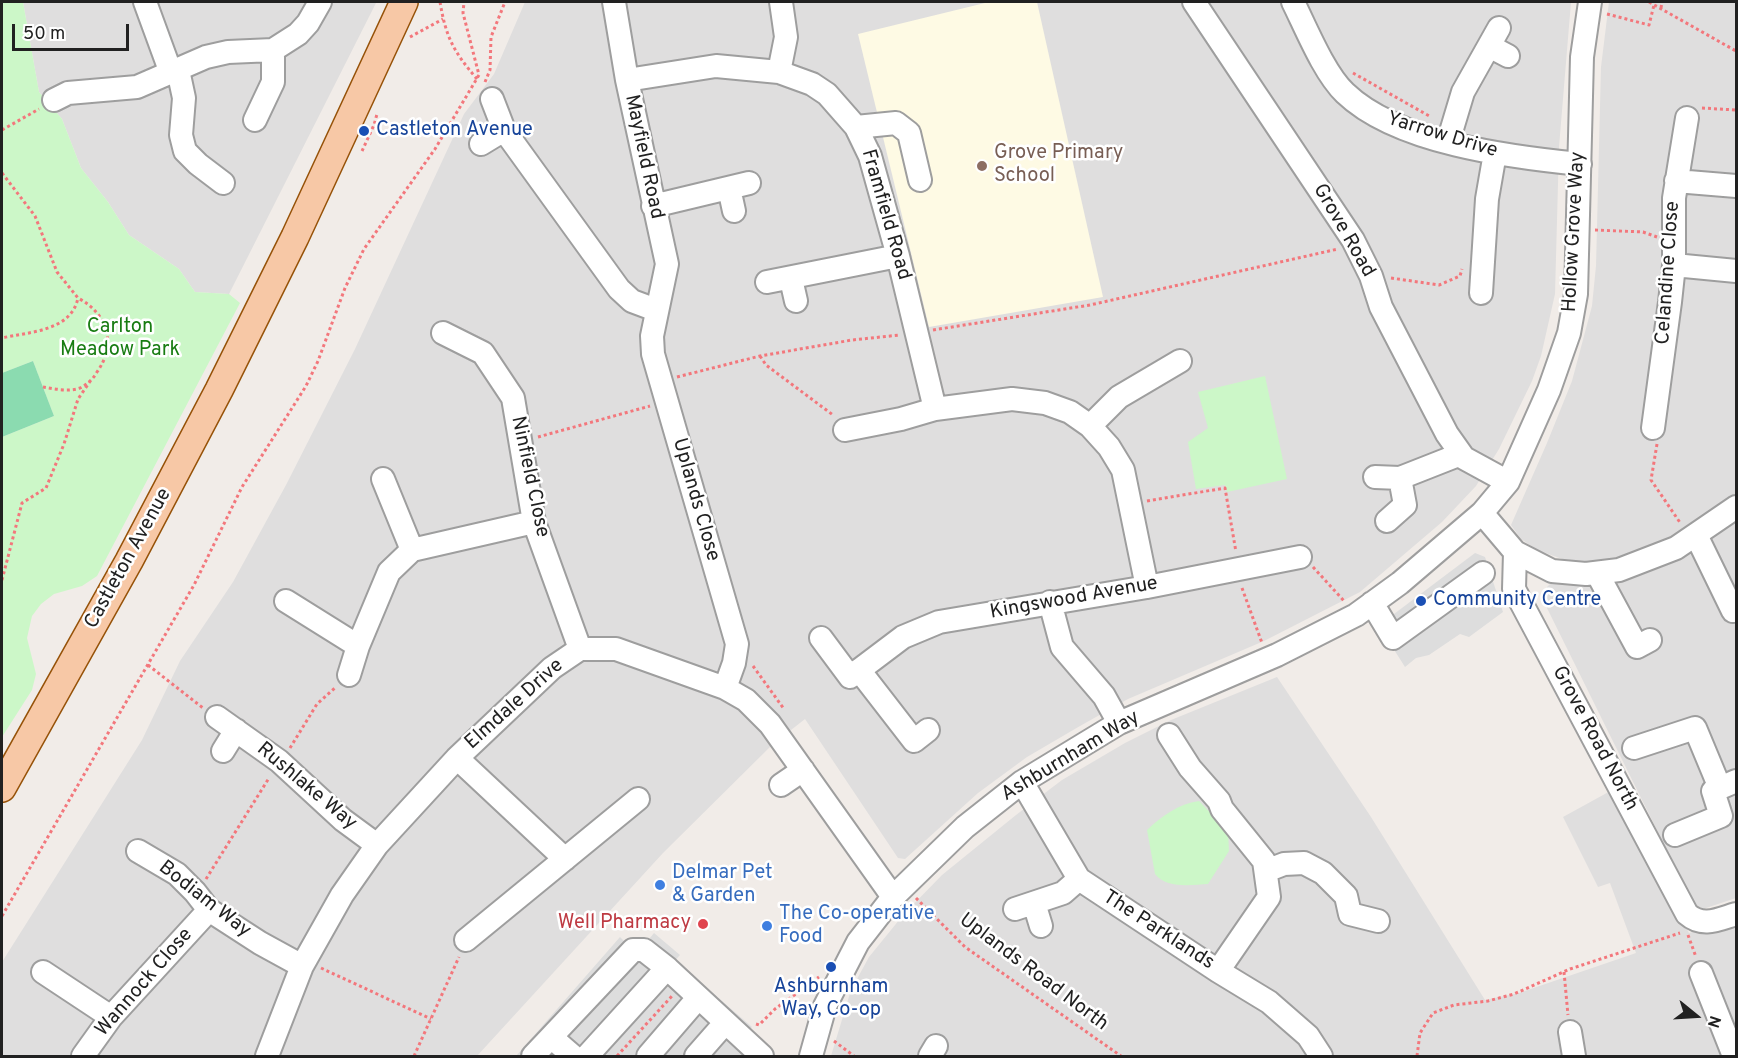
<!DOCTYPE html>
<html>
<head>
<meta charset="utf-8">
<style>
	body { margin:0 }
	#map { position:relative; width:1738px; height:1058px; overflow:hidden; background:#f1ece8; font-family:Overpass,sans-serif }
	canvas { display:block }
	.frame { position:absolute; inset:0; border:3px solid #212121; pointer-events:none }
	.north { position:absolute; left:1666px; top:986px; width:60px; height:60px; -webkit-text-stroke:4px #fff; paint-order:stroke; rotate:108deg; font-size:16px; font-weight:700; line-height:24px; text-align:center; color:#212121 }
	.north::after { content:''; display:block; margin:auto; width:21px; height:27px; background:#212121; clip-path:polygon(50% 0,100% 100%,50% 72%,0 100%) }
	.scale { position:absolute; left:12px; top:24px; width:117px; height:27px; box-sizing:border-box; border:3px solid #212121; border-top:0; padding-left:8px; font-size:18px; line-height:21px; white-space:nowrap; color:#212121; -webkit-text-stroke:4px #fff; paint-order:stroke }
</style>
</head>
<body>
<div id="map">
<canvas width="1738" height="1058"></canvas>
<div class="frame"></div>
<div class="north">N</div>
<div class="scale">50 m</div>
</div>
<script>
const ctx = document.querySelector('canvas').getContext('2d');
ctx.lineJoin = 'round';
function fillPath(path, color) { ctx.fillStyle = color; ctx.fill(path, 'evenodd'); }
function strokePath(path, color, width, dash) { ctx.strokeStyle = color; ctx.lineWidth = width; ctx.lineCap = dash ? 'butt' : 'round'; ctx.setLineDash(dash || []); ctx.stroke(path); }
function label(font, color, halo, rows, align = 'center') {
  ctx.font = font + ' Overpass,sans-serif'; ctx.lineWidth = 5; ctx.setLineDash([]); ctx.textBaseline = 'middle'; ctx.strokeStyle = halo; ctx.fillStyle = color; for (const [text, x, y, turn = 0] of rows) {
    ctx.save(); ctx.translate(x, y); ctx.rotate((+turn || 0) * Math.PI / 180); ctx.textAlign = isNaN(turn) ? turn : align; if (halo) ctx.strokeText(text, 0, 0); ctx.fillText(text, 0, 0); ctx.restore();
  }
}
fillPath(new Path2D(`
	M 23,2 L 376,3 L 229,294 L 195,292 L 179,269 L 129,235 L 108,202 L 81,168 L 62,119 L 39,92 Z
	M 525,2 L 1571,2 L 1559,147 L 1555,294 L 1541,356 L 1532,381 L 1499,449 L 1476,486 L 1442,522 L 1360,592 L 1264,641 L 1128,699 L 1080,726 L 1027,757 L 978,793 L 905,859 L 898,858 L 805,719 L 772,745 L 663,853 L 477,1056 L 2,1056 L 2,962 L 142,740 L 180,661 L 233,582 L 286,485 L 355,349 L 464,114 L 494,74 Z
	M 1609,2 L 1736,2 L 1736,898 L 1703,909 L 1693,903 L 1545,604 L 1547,587 L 1551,583 L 1565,560 L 1537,550 L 1521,539 L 1511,525 L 1547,443 L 1572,381 L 1592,306 L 1596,266 L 1601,67 Z
	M 1277,677 L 1371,817 L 1485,1000 L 1519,993 L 1636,953 L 1610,883 L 1598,887 L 1563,817 L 1614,789 L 1689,933 L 1736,919 L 1736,1056 L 831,1056 L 851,990 L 869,957 L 904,914 L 942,875 L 1016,815 L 1062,780 L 1125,743 L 1171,720 Z`), '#dfdede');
fillPath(new Path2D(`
	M 989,2 L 1037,2 L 1103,297 L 929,327 L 858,34 Z`), '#fefae4');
fillPath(new Path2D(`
	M 2,2 L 23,2 L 39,92 L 62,119 L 81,168 L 108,202 L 129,235 L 179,269 L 195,292 L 229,294 L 240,303 L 97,576 L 82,586 L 54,594 L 41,604 L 32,616 L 27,638 L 36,674 L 32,690 L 2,737 L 2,437 L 54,416 L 33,361 L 2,373 Z
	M 1265,376 L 1287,479 L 1227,492 L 1225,485 L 1196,489 L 1188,442 L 1208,428 L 1198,392 Z
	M 1199,801 L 1228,831 L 1229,851 L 1208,884 C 1192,885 1166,889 1155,874 L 1147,830 C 1162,816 1178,804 1199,801 Z`), '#ccf7c8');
fillPath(new Path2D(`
	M 33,361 L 54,416 L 2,437 L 2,373 Z`), '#8bdbb0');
fillPath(new Path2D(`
	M 1475,553 L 1485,557 L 1503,612 L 1469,637 L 1460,634 L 1429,655 L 1416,658 L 1405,667 L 1386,637 L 1390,617 Z
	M 654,933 L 680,955 L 672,964 L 696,987 L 700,982 L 752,1027 L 746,1033 L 755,1056 L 516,1056 L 620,937 L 628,945 L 645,944 Z`), '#ddd');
const minor = new Path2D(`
	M 145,2 L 171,73
	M 614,2 L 627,80 L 667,264 L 652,336 L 653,354 L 737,644 L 734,663 L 725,688
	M 1194,2 L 1353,240 L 1371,276 L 1381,307 L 1447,434 L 1464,458 L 1508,482
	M 1293,2 C 1306,28 1324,73 1345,93 C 1397,143 1510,157 1580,164
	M 1489,46 L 1508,56
	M 178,70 L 184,98 L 181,135 L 185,151 L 198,164 L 223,183
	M 779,72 L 786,37 L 781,2
	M 627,80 L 716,66 L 779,72 L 812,84 L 827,94 L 856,127 L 870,156 L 898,256 L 935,409
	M 492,99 L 504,130 L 619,289 L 632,301 L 656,310
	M 54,100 L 68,93 L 137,87 L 206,57 L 228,52 L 273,50 L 298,34 L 308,23 L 320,2
	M 255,120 L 273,82 L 273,50
	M 856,127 L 896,123 L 909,133 L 920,180
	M 1448,142 L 1463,92 L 1499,28
	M 481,144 L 504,130
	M 1676,181 L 1736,186
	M 729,188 L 734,211
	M 653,206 L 749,183
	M 1674,265 L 1736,271
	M 791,279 L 796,301
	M 767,282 L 898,256
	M 1481,293 L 1487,199 L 1495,153
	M 443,333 L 483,353 L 513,398 L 534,522 L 580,649
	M 1090,426 L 1119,397 L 1180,361
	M 1653,428 L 1670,302 L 1674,265 L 1674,198 L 1687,118
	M 845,430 L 901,419 L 935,409 L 1012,399 L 1045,403 L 1070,412 L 1090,426 L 1109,447 L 1123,470 L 1147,587
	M 1375,477 L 1400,478 L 1461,454
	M 383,479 L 412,550
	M 1482,513 L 1515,552 L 1552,571 L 1586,574 L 1619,570 L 1676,548 L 1736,507
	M 1387,521 L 1405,505 L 1400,478
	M 1696,535 L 1733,611 L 1736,610
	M 1515,552 L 1514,589 L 1687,914 C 1703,928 1719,919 1736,914
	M 1597,573 L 1637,647 L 1650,640
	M 286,601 L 358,646
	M 1050,602 L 1062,647 L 1104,696 L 1119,723
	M 1372,603 L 1393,638 L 1483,573
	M 821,638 L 850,677 L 903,637 L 939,622 L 1147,587 L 1300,557
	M 859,670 L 914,741 L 928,730
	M 349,675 L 358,646 L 389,572 L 412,550 L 534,522
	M 217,717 L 279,761 L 343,820 L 377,845
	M 1169,735 L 1190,768 L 1219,801 L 1222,809 L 1264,861 L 1269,897 L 1218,971
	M 1634,748 L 1695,728 L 1720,788
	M 223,751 L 236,730
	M 457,758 L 565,859
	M 1022,782 L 1079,879 L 1218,971 L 1269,1002 L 1308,1036 L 1321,1056
	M 781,785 L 803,770
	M 1675,835 L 1721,816 L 1713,791 L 1736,781
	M 138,851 L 177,874 L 195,892 L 209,910 L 260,943 L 302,966
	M 1266,871 L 1284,864 L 1304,863 L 1323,873 L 1346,896 L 1350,914 L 1378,921
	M 1034,903 L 1041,926
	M 1015,909 L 1063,893 L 1079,879
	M 466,940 L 638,799
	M 43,972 L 111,1017
	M 1701,973 L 1734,1056
	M 1570,1032 L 1574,1056
	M 83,1056 L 111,1017 L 209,910
	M 267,1056 L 302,966 L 342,895 L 377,845 L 457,758 L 552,668 L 580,649 L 616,649 L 725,688 L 746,700 L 770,724 L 893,897
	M 533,1056 L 551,1037
	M 573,1056 L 551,1037 L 633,950 L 644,950 L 667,968 L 762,1056
	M 587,1056 L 667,968
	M 648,1056 L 698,998
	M 696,1056 L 725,1023
	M 811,1056 L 825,1006 L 858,942 L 893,897 L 965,827 L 1022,782 L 1119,723 L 1277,655 L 1356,615 L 1400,583 L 1482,513 L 1508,482 L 1549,390 L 1569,333 L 1576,294 L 1582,57 L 1590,2
	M 930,1056 L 936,1046`);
const major = new Path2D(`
	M 2,788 L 129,561 L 219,390 L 295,237 L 404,2`);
strokePath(minor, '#9e9e9e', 26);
strokePath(major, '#965208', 30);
strokePath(new Path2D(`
	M 440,2 C 446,38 454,52 477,79
	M 1649,2 L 1736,51
	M 1661,8 L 1662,2
	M 1607,14 L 1649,25 L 1654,5
	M 410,37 L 443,19
	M 1353,73 L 1431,117
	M 485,82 L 490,70 L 491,37 L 505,2
	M 1702,108 L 1736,110
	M 2,130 L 39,109
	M 362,151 L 374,125 L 377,114
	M 2,173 L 35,216 L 57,272 L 78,298 C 71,332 27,332 2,338
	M 1595,230 L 1643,232 L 1657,237
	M 1391,278 L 1439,285 L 1460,276 L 1462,269
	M 933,330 L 1090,305 L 1338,249
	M 760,356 L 766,365 L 833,415
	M 677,377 L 760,356 L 852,340 L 900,335
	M 43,387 C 55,389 69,392 80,388 C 88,384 93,379 97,372 C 117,344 108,314 78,298
	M 538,437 L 650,406
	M 1657,444 L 1651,480 L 1681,524
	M 1147,501 L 1225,488 L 1236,552
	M 1313,567 L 1345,602
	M 2,580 L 22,503 L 46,488 L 64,444 L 78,399 L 91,380
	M 1242,588 L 1262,643
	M 148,665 L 203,708
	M 753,666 L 784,709
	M 290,748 L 317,704 L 336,687
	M 206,879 L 269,778
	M 916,898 L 965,947 L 1121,1056
	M 2,916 L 194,585 L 242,487 L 306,386 L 318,361 L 345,288 L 364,249 L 435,149 L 479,75 L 463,13 L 464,2
	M 1688,935 L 1696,957
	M 321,968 L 431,1019
	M 1564,972 L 1568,1015
	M 756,1024 L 759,1025 L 775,1009 L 819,977
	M 834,1041 L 854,1056
	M 414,1056 L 459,957
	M 617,1056 L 672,996
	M 1417,1056 L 1420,1033 L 1433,1013 L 1454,1005 L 1488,1001 L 1514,994 L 1570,969 L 1680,933`), '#f3777c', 3, [3, 3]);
strokePath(minor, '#fff', 22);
strokePath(major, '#f7c8a6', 27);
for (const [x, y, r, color] of [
	[364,131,6,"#1a4fb4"],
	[982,166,6,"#8d6e63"],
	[1421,601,6,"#1a4fb4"],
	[660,885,6,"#3f7fe0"],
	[703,924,6,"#e0444e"],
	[767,926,6,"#3f7fe0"],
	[831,967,6,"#1a4fb4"]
]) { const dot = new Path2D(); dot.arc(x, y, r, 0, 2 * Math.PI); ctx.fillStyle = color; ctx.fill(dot); strokePath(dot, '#fff', 2); }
label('20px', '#164399', '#fff', [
	["Castleton Avenue",376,131],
	["Community Centre",1433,601],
	["Ashburnham",831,988,"center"],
	["Way, Co-op",831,1011,"center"]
], 'left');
label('20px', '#212121', '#fff', [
	["Yarrow Drive",1442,136,17],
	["Mayfield Road",643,157,78],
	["Framfield Road",885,215,74],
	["Grove Road",1343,231,60],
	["Hollow Grove Way",1575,232,-87],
	["Celandine Close",1669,273,-86],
	["Ninfield Close",529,477,78],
	["Uplands Close",695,500,74],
	["Castleton Avenue",129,559,-61],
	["Kingswood Avenue",1074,599,-10],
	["Elmdale Drive",515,705,-42],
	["Grove Road North",1594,739,62],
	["Ashburnham Way",1071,757,-31],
	["Rushlake Way",306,787,40],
	["Bodiam Way",204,900,38],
	["The Parklands",1158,931,33],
	["Uplands Road North",1033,973,37],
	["Wannock Close",145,983,-49]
]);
label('20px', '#785e54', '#fff', [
	["Grove Primary",994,154],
	["School",994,177]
], 'left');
label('20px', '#187c12', '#fff', [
	["Carlton",120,328],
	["Meadow Park",120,351]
]);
label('20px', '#366cbe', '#fff', [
	["Delmar Pet",672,874],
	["& Garden",672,897],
	["The Co-operative",779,915],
	["Food",779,938]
], 'left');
label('20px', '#be3a42', '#fff', [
	["Well Pharmacy",691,924]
], 'right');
</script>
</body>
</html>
